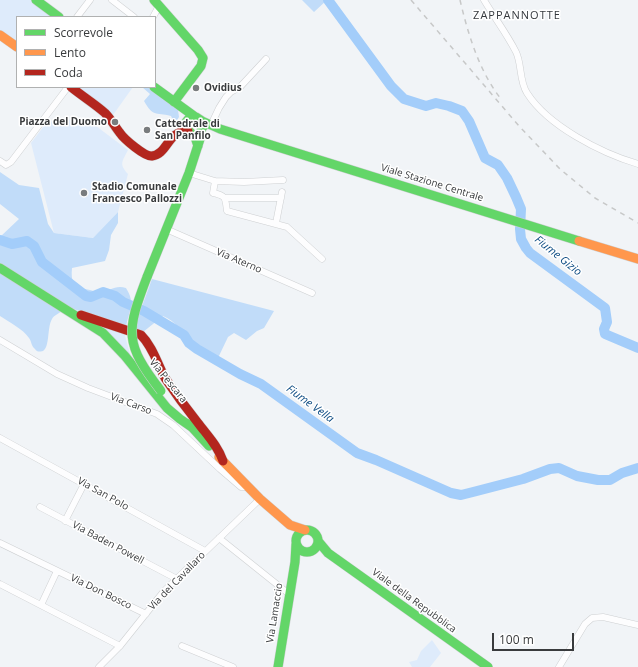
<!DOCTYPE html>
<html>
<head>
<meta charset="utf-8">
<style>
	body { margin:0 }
	#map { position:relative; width:638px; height:667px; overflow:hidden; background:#f1f4f7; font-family:"Open Sans",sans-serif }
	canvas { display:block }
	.legend { position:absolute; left:16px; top:16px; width:140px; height:72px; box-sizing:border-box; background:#fff; border:1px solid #b0b1b1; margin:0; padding:5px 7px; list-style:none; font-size:12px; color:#393b3d }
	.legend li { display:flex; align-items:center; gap:8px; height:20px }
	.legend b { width:20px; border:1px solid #b0b1b1 }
	.scale { position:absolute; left:492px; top:633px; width:82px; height:18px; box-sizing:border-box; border:2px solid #393b3d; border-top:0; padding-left:5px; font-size:12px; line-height:14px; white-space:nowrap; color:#393b3d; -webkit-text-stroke:3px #fff; paint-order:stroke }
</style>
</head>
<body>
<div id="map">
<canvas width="638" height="667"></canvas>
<ul class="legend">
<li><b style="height:5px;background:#63d668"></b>Scorrevole</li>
<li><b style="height:5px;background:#ff974d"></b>Lento</li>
<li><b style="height:5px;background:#b3261e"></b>Coda</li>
</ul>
<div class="scale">100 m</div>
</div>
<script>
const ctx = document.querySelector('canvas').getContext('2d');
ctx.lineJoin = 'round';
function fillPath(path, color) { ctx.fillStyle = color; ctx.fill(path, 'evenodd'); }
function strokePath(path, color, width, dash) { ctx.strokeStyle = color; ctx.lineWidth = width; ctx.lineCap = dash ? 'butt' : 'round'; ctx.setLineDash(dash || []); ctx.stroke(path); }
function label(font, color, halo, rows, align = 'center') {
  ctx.font = font + ' "Open Sans",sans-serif'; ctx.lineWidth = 3; ctx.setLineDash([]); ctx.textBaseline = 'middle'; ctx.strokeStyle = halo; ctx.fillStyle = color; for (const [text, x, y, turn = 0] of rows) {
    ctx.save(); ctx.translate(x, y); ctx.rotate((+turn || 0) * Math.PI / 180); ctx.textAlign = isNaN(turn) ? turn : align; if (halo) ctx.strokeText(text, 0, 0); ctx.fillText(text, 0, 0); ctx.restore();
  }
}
fillPath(new Path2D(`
	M 0,0 L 31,0 L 54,17 L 17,17 L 17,43 L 0,31 Z
	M 75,87 L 133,87 L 113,115 Z
	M 77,119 L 92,123 L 128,150 C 122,162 119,164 128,174 L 118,212 L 93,238 L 54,233 L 31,143 L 47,122 Z
	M 97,323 L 124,332 L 130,354 L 136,367 Z
	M 432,640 L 441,653 L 430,667 L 412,667 L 409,662 L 417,660 L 421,651 Z`), '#deebfb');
fillPath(new Path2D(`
	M 302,0 L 327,0 L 314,12 Z
	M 142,87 L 148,87 L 178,110 L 179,117 L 174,125 L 172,124 L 172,118 L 171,116 C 155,112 153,117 144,101 L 150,94 Z
	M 0,172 L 19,185 L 39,188 L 48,224 L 54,233 L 93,238 L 118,212 L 118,223 L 111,235 L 109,250 L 105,261 L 72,268 C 69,296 88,284 100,295 C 109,290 116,285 126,288 C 136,304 129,310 126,327 L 65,306 L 0,266 L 0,237 L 19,219 L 0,204 Z
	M 0,269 L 64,310 C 60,313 54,315 52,319 C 47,327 50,347 43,351 C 39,352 37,352 35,349 C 31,346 32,342 29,338 C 23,329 9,322 0,316 Z
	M 152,279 L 274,311 L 264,328 L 257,331 L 246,340 L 234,333 L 228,337 L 218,358 C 209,353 199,349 191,341 C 181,332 176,321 163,316 L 143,332 L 136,329 L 137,320 Z`), '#c1dcf9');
strokePath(new Path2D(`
	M 328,0 L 391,86 L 404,99 L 426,106 L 436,103 L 449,106 L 462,111 L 469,121 L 485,158 L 498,165 L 507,178 L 516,197 L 521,209 L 520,229 L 521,239 L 526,248 L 530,253 L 605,308 L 607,322 L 604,329 L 605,334 L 638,348
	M 0,240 L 12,244 L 27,241 L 34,246 L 42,262 L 86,296 L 91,297 L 103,292 L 115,296 L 123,302 L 144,311 L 184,335 L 189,343 L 197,349 L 240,374 L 261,384 L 357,453 L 376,460 L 451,493 L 461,495 L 473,492 L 523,479 L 550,469 L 559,468 L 577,476 L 598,480 L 610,480 L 622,473 L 638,468`), '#a3cdfa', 10);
const street = new Path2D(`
	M 112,0 L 134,17
	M 484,0 C 494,17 507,34 516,52 C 522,64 519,81 527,93 C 548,126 601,153 638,164
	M 77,17 L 90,0
	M 153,17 L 159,6
	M 211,125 L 219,108 L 226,97 L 231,92 L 240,87 L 266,59
	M 0,161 L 6,165 L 11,162 L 68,87
	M 189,173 L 215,181 L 244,182 L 283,180
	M 215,181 L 213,193 C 227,196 225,198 227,211 L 287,227 L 322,259
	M 225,198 L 281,198
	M 276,223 L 282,192
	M 166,229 L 312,293
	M 0,340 L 57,374 L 88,388 L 157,414 L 173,425 L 220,469 L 241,487 L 248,487
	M 0,438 L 205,551
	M 40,507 L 177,579
	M 65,521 L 84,484
	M 219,538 L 289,594
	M 0,543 L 146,614
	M 0,584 L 120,646
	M 41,605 L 57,571
	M 182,646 L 233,667
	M 99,667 L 120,646 L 164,591 L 260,499
	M 559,667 L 585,624 L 592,618 L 603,617 L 638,625`);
const fast = new Path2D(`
	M 36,0 L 59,17
	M 154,0 L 198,50 L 203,58 L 201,66 L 174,102
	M 154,87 L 194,116
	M 202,121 L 220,129 L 579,241
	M 198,146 L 195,137 L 187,129 L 186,122 L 190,117 L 196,117 L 202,121 L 203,127
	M 0,268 L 103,333 L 125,356 L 167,408 L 180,419 L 193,428
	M 147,277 L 189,173 L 200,139 L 201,131
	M 189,424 L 209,446
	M296 541a11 11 0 1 1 22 0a11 11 0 1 1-22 0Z
	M 318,541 L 328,553 L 488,667
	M 278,667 L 295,562 L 296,544`);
const slow = new Path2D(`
	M 0,35 L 17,47
	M 579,241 L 638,259
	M 219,457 L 260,499 L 290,525 L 305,530`);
const jam = new Path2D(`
	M 71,87 C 82,96 95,104 105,113 C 111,119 115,127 120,133 C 124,139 145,157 152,156 C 168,154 167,131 188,131
	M 81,315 L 141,335 C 153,347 157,363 165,378 C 175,393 186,408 198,423 C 207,435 218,446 223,461`);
strokePath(street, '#ced0d2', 7);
strokePath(fast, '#ced0d2', 10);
strokePath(slow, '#ced0d2', 10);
strokePath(jam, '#ced0d2', 10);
strokePath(street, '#fdfdfe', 6);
strokePath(fast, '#63d668', 9);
strokePath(slow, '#ff974d', 9);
strokePath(jam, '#b3261e', 9);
strokePath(new Path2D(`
	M 411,0 L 519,126 L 560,169 L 595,198 L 638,223
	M 460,0 C 468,34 479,71 501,99`), '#c7c8c8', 1.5, [5, 5]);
const fastBridge = new Path2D(`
	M 147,277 C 126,332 124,343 161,391`);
strokePath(fastBridge, '#ced0d2', 10, []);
strokePath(fastBridge, '#63d668', 9);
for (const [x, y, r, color] of [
	[196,88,4,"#797c7e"],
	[115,122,4,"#797c7e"],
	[147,130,4,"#797c7e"],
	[84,193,4,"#797c7e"]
]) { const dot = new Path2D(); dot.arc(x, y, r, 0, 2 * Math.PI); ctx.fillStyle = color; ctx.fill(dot); strokePath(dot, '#fff', 1.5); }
label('bold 10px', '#393b3d', '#fff', [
	["Ovidius",204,88],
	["Piazza del Duomo",107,122,"right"],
	["Cattedrale di",155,124],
	["San Panfilo",155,136],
	["Stadio Comunale",92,187],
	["Francesco Pallozzi",92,199]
], 'left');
label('10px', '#393b3d', '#fff', [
	["Viale Stazione Centrale",432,183,17],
	["Via Aterno",239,261,23],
	["Via Pescara",168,381,51],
	["Via Carso",131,404,21],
	["Via San Polo",103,494,29],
	["Via Baden Powell",108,543,28],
	["Via del Cavallaro",177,581,-46],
	["Via Don Bosco",101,592,26],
	["Viale della Repubblica",414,601,36],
	["Via Lamaccio",275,613,-81]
]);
ctx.letterSpacing = '1px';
label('11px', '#34383d', '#fff', [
	["ZAPPANNOTTE",517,16]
]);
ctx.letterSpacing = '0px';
label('italic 11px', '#094981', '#fff', [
	["Fiume Gizio",558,256,39],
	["Fiume Vella",310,404,36]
]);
</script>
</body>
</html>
